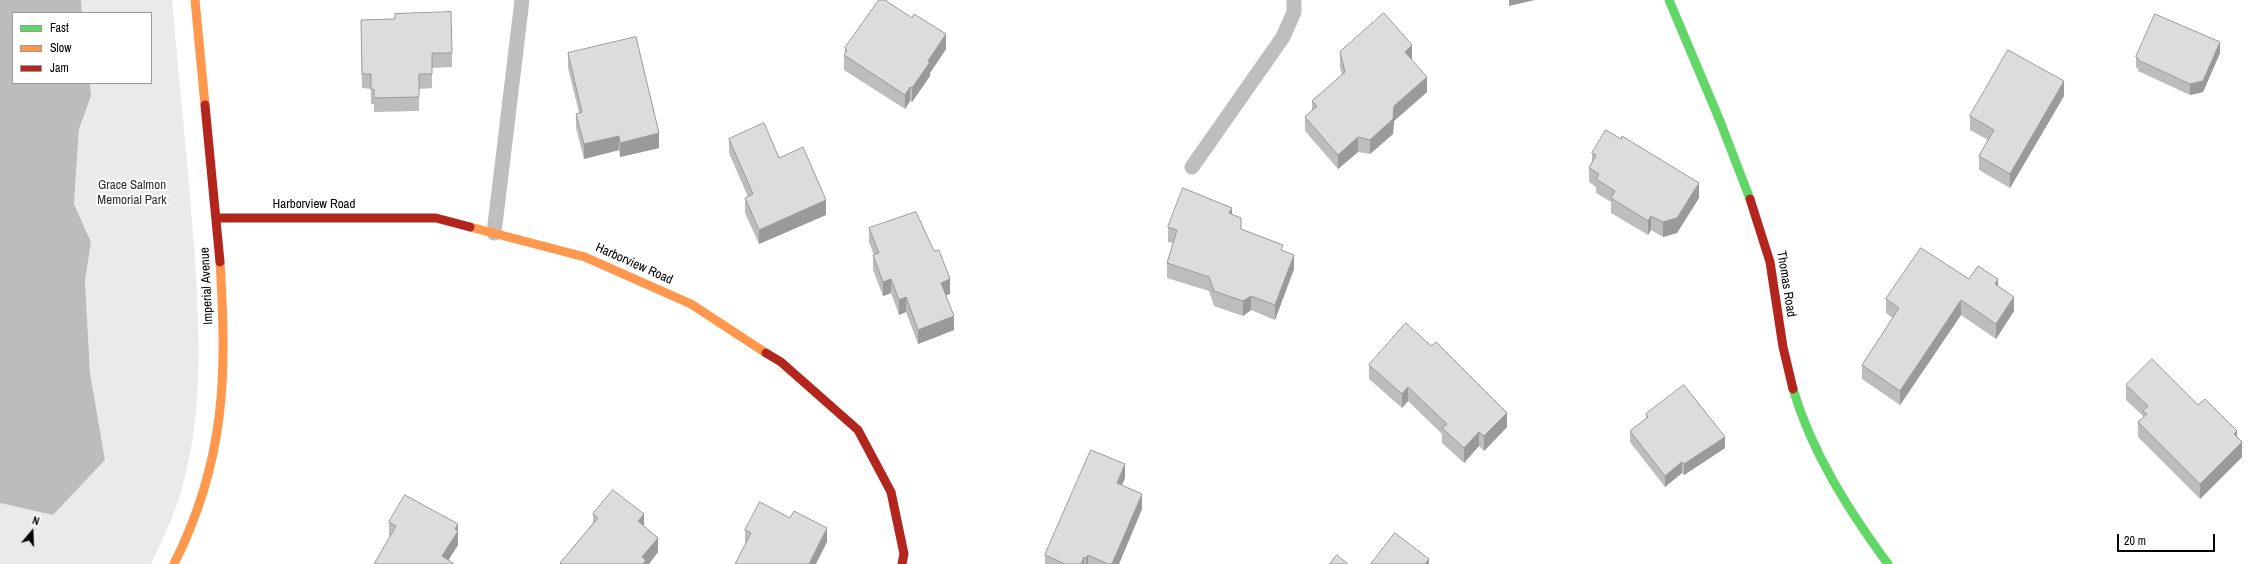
<!DOCTYPE html>
<html>
<head>
<meta charset="utf-8">
<style>
	body { margin:0 }
	#map { position:relative; width:2259px; height:564px; overflow:hidden; background:#fff; font-family:"Archivo Narrow",sans-serif }
	canvas { display:block }
	.legend { position:absolute; left:12px; top:12px; width:140px; height:72px; box-sizing:border-box; background:#fff; border:1px solid #999; margin:0; padding:5px 7px; list-style:none; font-size:12px; color:#000 }
	.legend li { display:flex; align-items:center; gap:8px; height:20px }
	.legend b { width:20px; border:1px solid #999 }
	.north { position:absolute; left:12px; top:512px; width:40px; height:40px; -webkit-text-stroke:3px #fff; paint-order:stroke; rotate:19deg; font-size:11px; font-weight:700; line-height:16px; text-align:center; color:#000 }
	.north::after { content:''; display:block; margin:auto; width:14px; height:18px; background:#000; clip-path:polygon(50% 0,100% 100%,50% 72%,0 100%) }
	.scale { position:absolute; left:2117px; top:534px; width:98px; height:18px; box-sizing:border-box; border:2px solid #000; border-top:0; padding-left:5px; font-size:12px; line-height:14px; white-space:nowrap; color:#000; -webkit-text-stroke:3px #fff; paint-order:stroke }
</style>
</head>
<body>
<div id="map">
<canvas width="2259" height="564"></canvas>
<ul class="legend">
<li><b style="height:5px;background:#63d668"></b>Fast</li>
<li><b style="height:5px;background:#ff974d"></b>Slow</li>
<li><b style="height:5px;background:#b3261e"></b>Jam</li>
</ul>
<div class="north">N</div>
<div class="scale">20 m</div>
</div>
<script>
const ctx = document.querySelector('canvas').getContext('2d');
ctx.lineJoin = 'round';
function fillPath(path, color) { ctx.fillStyle = color; ctx.fill(path, 'evenodd'); }
function strokePath(path, color, width, dash) { ctx.strokeStyle = color; ctx.lineWidth = width; ctx.lineCap = dash ? 'butt' : 'round'; ctx.setLineDash(dash || []); ctx.stroke(path); }
function label(font, color, halo, rows, align = 'center') {
  ctx.font = font + ' "Archivo Narrow",sans-serif'; ctx.lineWidth = 4; ctx.setLineDash([]); ctx.textBaseline = 'middle'; ctx.strokeStyle = halo; ctx.fillStyle = color; for (const [text, x, y, turn = 0] of rows) {
    ctx.save(); ctx.translate(x, y); ctx.rotate((+turn || 0) * Math.PI / 180); ctx.textAlign = isNaN(turn) ? turn : align; if (halo) ctx.strokeText(text, 0, 0); ctx.fillText(text, 0, 0); ctx.restore();
  }
}
fillPath(new Path2D(`
	M 81,0 L 172,0 C 179,82 188,164 194,246 C 199,324 204,401 185,477 C 178,508 164,536 151,564 L 0,564 L 0,503 L 53,515 L 105,460 L 90,373 L 85,281 L 91,242 L 74,204 L 79,129 L 91,96 L 90,83 L 151,83 L 151,13 L 82,13 Z`), '#eaeaea');
fillPath(new Path2D(`
	M 0,0 L 81,0 L 82,13 L 13,13 L 13,83 L 90,83 L 91,96 L 79,129 L 74,204 L 91,242 L 85,281 L 90,373 L 105,460 L 53,515 L 0,503 Z`), '#bcbcbc');
strokePath(new Path2D(`
	M 1192,167 L 1283,37 L 1294,12 L 1294,0
	M 494,233 L 522,0`), '#bebebe', 15);
strokePath(new Path2D(`
	M 1669,0 L 1720,121 L 1750,199
	M 1793,389 C 1812,453 1849,511 1888,564`), '#63d668', 9);
strokePath(new Path2D(`
	M 195,0 L 205,105
	M 470,227 L 585,257 L 691,304 L 766,353
	M 174,564 C 226,460 227,375 220,262`), '#ff974d', 9);
strokePath(new Path2D(`
	M 205,105 L 220,262
	M 1750,199 L 1770,262 L 1783,347 L 1793,389
	M 216,218 L 436,218 L 470,227
	M 766,353 L 781,362 L 858,430 L 891,492 L 904,554 L 902,564`), '#b3261e', 9);
fillPath(new Path2D(`
	M 361,35 L 452,53 L 452,67 L 432,68 L 432,88 L 419,89 L 419,111 L 374,112 L 374,104 L 371,104 L 371,89 L 362,88 Z
	M 845,48 L 946,49 L 930,73 L 930,76 L 912,102 L 910,101 L 905,109 L 844,70 L 844,55 L 845,53 Z
	M 1340,52 L 1412,59 L 1412,60 L 1427,92 L 1394,121 L 1393,134 L 1370,154 L 1358,152 L 1338,169 L 1305,131 L 1305,117 L 1312,110 L 1312,101 L 1342,75 L 1340,67 Z
	M 568,53 L 659,148 L 620,157 L 619,150 L 584,159 L 576,128 L 576,114 L 579,113 L 568,68 Z
	M 2220,53 L 2203,92 L 2190,95 L 2138,71 L 2138,68 L 2136,68 L 2136,57 Z
	M 2064,96 L 2010,188 L 1979,170 L 1979,156 L 1988,140 L 1970,130 L 1970,116 Z
	M 729,139 L 779,158 L 826,215 L 759,244 L 745,213 L 745,198 L 748,197 L 729,153 Z
	M 1592,153 L 1699,198 L 1677,233 L 1663,237 L 1651,230 L 1648,235 L 1611,213 L 1611,202 L 1596,193 L 1596,187 L 1589,182 L 1589,168 L 1592,162 Z
	M 1232,214 L 1241,229 L 1283,251 L 1294,269 L 1275,320 L 1251,310 L 1243,316 L 1214,306 L 1209,291 L 1167,278 L 1167,263 L 1173,243 L 1168,242 L 1168,227 Z
	M 869,228 L 950,294 L 946,295 L 954,330 L 918,344 L 906,312 L 899,315 L 891,293 L 883,296 L 873,270 L 873,255 L 874,255 L 869,242 Z
	M 1969,279 L 1998,286 L 2014,311 L 1996,339 L 1961,315 L 1900,405 L 1862,379 L 1862,365 L 1893,318 L 1886,313 L 1886,299 Z
	M 1369,365 L 1507,427 L 1484,451 L 1479,446 L 1464,463 L 1442,443 L 1442,434 L 1408,401 L 1402,408 L 1369,379 Z
	M 2126,385 L 2198,405 L 2237,437 L 2242,457 L 2200,499 L 2138,437 L 2138,422 L 2143,418 L 2143,416 L 2126,400 Z
	M 1646,414 L 1725,448 L 1684,475 L 1682,473 L 1665,487 L 1630,442 L 1630,431 L 1646,419 Z
	M 1125,478 L 1122,485 L 1142,509 L 1119,564 L 1045,564 L 1045,555 Z
	M 593,514 L 644,526 L 658,552 L 649,564 L 560,564 L 560,563 L 593,523 Z
	M 389,522 L 458,539 L 458,545 L 448,560 L 453,564 L 389,537 Z
	M 745,530 L 827,542 L 745,544 Z`), '#bdbdbd');
fillPath(new Path2D(`
	M 1509,0 L 1535,0 L 1509,6 Z
	M 946,34 L 946,49 L 930,73 L 930,76 L 912,102 L 912,88 L 928,61 Z
	M 2220,42 L 2220,53 L 2203,92 L 2190,95 L 2190,84 Z
	M 1412,45 L 1412,59 L 1405,66 L 1405,52 Z
	M 1427,77 L 1427,92 L 1394,121 L 1393,134 L 1370,154 L 1370,140 L 1394,106 Z
	M 2064,81 L 2064,96 L 2010,188 L 2010,174 Z
	M 910,87 L 910,101 L 905,109 L 905,95 Z
	M 659,133 L 659,148 L 620,157 L 620,143 Z
	M 619,136 L 619,150 L 584,159 L 584,144 Z
	M 1358,137 L 1358,152 L 1338,169 L 1338,155 Z
	M 1699,183 L 1699,198 L 1677,233 L 1663,237 L 1663,222 Z
	M 826,200 L 826,215 L 759,244 L 759,230 Z
	M 1232,208 L 1232,222 L 1229,213 Z
	M 1651,216 L 1651,230 L 1648,235 L 1648,221 Z
	M 1294,255 L 1294,269 L 1275,320 L 1275,305 Z
	M 891,279 L 891,293 L 883,296 L 883,282 Z
	M 950,279 L 950,294 L 941,297 L 941,283 Z
	M 1998,279 L 1998,294 L 1995,284 Z
	M 1251,296 L 1251,310 L 1243,316 L 1243,301 Z
	M 906,297 L 906,312 L 899,315 L 899,300 Z
	M 2014,297 L 2014,311 L 1996,339 L 1996,324 Z
	M 1961,300 L 1961,315 L 1900,405 L 1900,391 Z
	M 954,316 L 954,330 L 918,344 L 918,330 Z
	M 1408,387 L 1408,401 L 1402,408 L 1402,394 Z
	M 1507,413 L 1507,427 L 1484,451 L 1484,436 Z
	M 2237,431 L 2237,446 L 2234,434 Z
	M 1479,432 L 1479,446 L 1464,463 L 1464,448 Z
	M 1725,437 L 1725,448 L 1684,475 L 1684,464 Z
	M 2242,442 L 2242,457 L 2200,499 L 2200,484 Z
	M 1682,462 L 1682,473 L 1665,487 L 1665,476 Z
	M 1125,464 L 1125,478 L 1117,497 L 1117,483 Z
	M 1142,494 L 1142,509 L 1119,564 L 1112,564 Z
	M 644,514 L 644,529 L 638,521 Z
	M 458,524 L 458,545 L 446,564 L 442,556 Z
	M 827,528 L 827,542 L 816,564 L 809,564 Z
	M 658,538 L 658,552 L 649,564 L 642,564 L 642,557 Z
	M 1088,555 L 1088,564 L 1086,564 L 1086,558 Z
	M 1084,557 L 1084,564 L 1081,564 Z
	M 1429,559 L 1429,564 L 1425,564 Z`), '#9a9a9a');
const building = new Path2D(`
	M 879,0 L 885,0 L 912,18 L 914,14 L 946,34 L 928,61 L 930,62 L 912,88 L 910,87 L 905,95 L 844,55 L 847,50 L 845,48 Z
	M 451,12 L 452,53 L 432,53 L 432,74 L 419,74 L 419,97 L 374,98 L 374,89 L 371,90 L 371,74 L 362,74 L 361,20 L 395,19 L 395,14 Z
	M 1384,13 L 1412,45 L 1405,52 L 1427,77 L 1394,106 L 1393,119 L 1370,140 L 1358,137 L 1338,155 L 1305,117 L 1317,106 L 1312,101 L 1345,72 L 1340,52 Z
	M 2155,14 L 2220,42 L 2203,81 L 2190,84 L 2138,60 L 2138,58 L 2136,57 Z
	M 636,37 L 659,133 L 620,143 L 619,136 L 584,144 L 576,114 L 582,112 L 568,53 Z
	M 2008,50 L 2064,81 L 2010,174 L 1979,156 L 1994,130 L 1970,116 Z
	M 764,123 L 779,158 L 803,147 L 826,200 L 759,230 L 745,198 L 753,194 L 729,139 Z
	M 1606,130 L 1621,139 L 1622,136 L 1699,183 L 1677,218 L 1663,222 L 1651,216 L 1648,221 L 1611,198 L 1615,191 L 1596,179 L 1599,174 L 1589,168 L 1596,155 L 1592,153 Z
	M 1183,188 L 1232,208 L 1229,213 L 1241,218 L 1241,229 L 1283,245 L 1281,250 L 1294,255 L 1275,305 L 1251,296 L 1243,301 L 1214,291 L 1209,277 L 1167,263 L 1177,230 L 1168,227 Z
	M 916,212 L 934,251 L 939,250 L 950,279 L 941,283 L 954,316 L 918,330 L 906,297 L 899,300 L 891,279 L 883,282 L 873,255 L 879,253 L 869,228 Z
	M 1921,248 L 1969,279 L 1978,266 L 1998,279 L 1995,284 L 2014,297 L 1996,324 L 1961,300 L 1900,391 L 1862,365 L 1899,308 L 1886,299 Z
	M 1406,323 L 1431,346 L 1436,342 L 1507,413 L 1484,436 L 1479,432 L 1464,448 L 1442,428 L 1447,424 L 1408,387 L 1402,394 L 1369,365 Z
	M 2152,359 L 2198,405 L 2205,399 L 2237,431 L 2234,434 L 2242,442 L 2200,484 L 2138,422 L 2147,414 L 2143,411 L 2148,406 L 2126,385 Z
	M 1684,385 L 1725,437 L 1684,464 L 1682,462 L 1665,476 L 1630,431 L 1648,417 L 1646,414 Z
	M 1091,450 L 1125,464 L 1117,483 L 1142,494 L 1112,564 L 1108,564 L 1088,555 L 1086,558 L 1084,557 L 1081,564 L 1065,564 L 1045,555 Z
	M 613,490 L 644,514 L 638,521 L 658,538 L 642,557 L 646,560 L 643,564 L 561,564 L 560,563 L 598,518 L 593,514 Z
	M 405,495 L 458,524 L 455,529 L 458,531 L 442,556 L 453,563 L 453,564 L 374,564 L 396,526 L 389,522 Z
	M 760,502 L 790,518 L 794,511 L 827,528 L 809,564 L 735,564 L 751,533 L 745,530 Z
	M 1395,533 L 1429,559 L 1425,564 L 1371,564 Z
	M 1337,555 L 1348,564 L 1330,564 Z`);
fillPath(building, '#dcdcdc');
strokePath(building, '#9a9a9a', 1);
label('13px', '#2f2f2f', '#fff', [
	["Grace Salmon",132,186],
	["Memorial Park",132,201]
]);
label('13px', '#000', '#fff', [
	["Harborview Road",314,205],
	["Harborview Road",634,264,24],
	["Thomas Road",1786,284,81],
	["Imperial Avenue",207,286,-93]
]);
</script>
</body>
</html>
